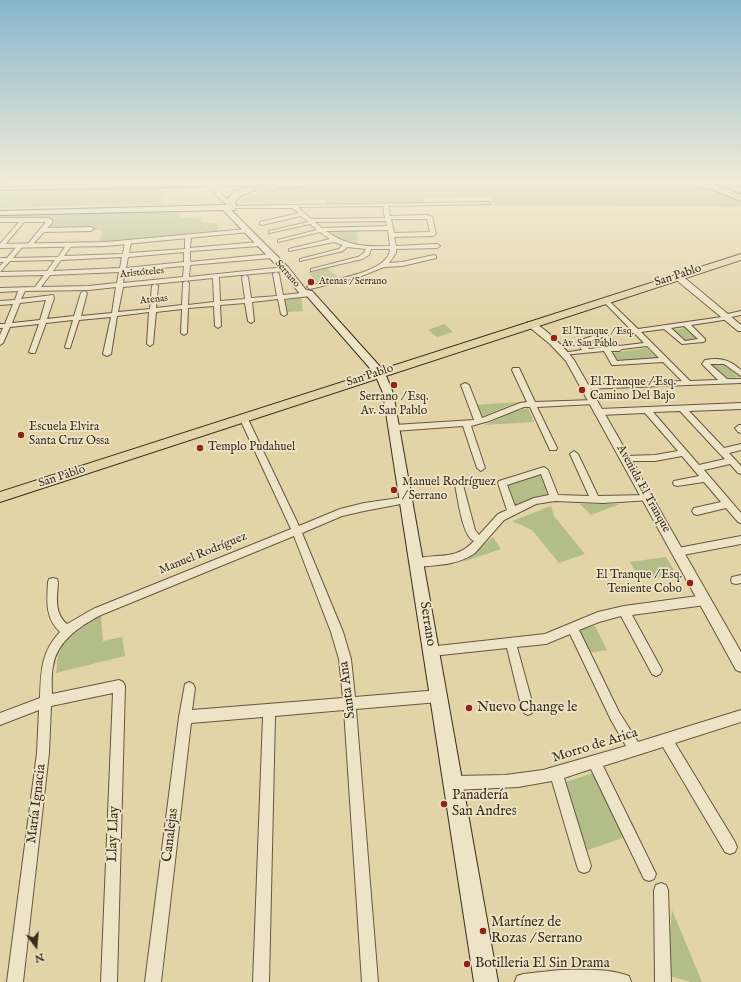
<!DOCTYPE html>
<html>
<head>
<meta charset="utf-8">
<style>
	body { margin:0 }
	#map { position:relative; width:741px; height:982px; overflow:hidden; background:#e3d4a8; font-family:"IM FELL English",serif }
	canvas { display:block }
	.north { position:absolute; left:16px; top:926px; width:40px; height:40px; -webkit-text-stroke:3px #ede3c6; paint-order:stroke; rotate:164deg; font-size:11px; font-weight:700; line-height:16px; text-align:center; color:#392d1f }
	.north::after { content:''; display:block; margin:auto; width:14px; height:18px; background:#392d1f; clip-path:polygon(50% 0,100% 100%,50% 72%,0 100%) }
</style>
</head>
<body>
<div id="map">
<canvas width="741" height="982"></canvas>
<div class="north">N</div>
</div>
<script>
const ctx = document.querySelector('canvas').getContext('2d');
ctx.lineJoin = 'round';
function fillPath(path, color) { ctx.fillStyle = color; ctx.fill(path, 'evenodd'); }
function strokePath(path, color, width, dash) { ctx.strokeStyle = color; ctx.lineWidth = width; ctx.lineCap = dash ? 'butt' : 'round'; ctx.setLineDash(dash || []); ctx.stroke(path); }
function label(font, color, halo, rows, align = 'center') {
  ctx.font = font + ' "IM FELL English",serif'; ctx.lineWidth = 3.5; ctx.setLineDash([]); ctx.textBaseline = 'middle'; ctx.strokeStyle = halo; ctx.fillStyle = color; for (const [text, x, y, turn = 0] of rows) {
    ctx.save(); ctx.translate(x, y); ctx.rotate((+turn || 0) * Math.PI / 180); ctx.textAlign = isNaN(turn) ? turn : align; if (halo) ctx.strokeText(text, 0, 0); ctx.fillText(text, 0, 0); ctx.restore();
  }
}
fillPath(new Path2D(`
	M 485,182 L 687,182 L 741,199 L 741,207 L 495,205 L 490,197 L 423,198 L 424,203 L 326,204 L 326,200 L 242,202 C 247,194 256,192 265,190 C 291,184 329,184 357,184 C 399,183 442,182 485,182 Z
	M 147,188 L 167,191 L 160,204 L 0,208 L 0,192 Z
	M 180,212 L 180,217 L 201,219 L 201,222 L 218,223 L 218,232 L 98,242 L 103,230 L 45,230 L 53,221 L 48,219 L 0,219 L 0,215 Z
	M 328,231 L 357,231 L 358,245 L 339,240 Z
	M 327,268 L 338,277 L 318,283 L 308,272 Z
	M 301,297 L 303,311 L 287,312 L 285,299 Z
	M 444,324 L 453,332 L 437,337 L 428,330 Z
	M 687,328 L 700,339 L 685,341 L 672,330 Z
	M 604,337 L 614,347 L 588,349 L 583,343 Z
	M 646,348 L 659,359 L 618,361 L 612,353 Z
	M 723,362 L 741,377 L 724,378 L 710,365 L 711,363 Z
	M 518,402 L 480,417 L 475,405 Z
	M 528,408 L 534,422 L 484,425 L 516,411 Z
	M 541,473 L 550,493 L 513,506 L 506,485 Z
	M 580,504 L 620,504 L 591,515 Z
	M 551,506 L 554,516 L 585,554 L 559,563 L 532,530 L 512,521 Z
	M 493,537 L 501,549 L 463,562 Z
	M 666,557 L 677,575 L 640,580 L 630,562 Z
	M 101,616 L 103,641 L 122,637 L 125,656 L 56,673 C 57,668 57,662 58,657 C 63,637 85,627 101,616 Z
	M 595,626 L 607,650 L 587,653 L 576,628 Z
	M 593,773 L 625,837 L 585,851 L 563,783 Z
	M 672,910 L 702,982 L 691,982 L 666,975 Z`), '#b3bd88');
const minor = new Path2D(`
	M 488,202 L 490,203 L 490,204 L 388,206 L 390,216 L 427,215 L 432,217 L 436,234 L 433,236 L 394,237 L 396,246 L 437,244 L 440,246 L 437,248 L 396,249 L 396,253 L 389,263 L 402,262 L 434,255 L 436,256 L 436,258 L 402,266 L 384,267 L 359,277 L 310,289 L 307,287 L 308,286 C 326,281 390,273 390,249 L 371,249 L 369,255 L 362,259 L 311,271 L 311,269 L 358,257 L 364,253 L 366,249 L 347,247 L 343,251 L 300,261 L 300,259 L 339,249 L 343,245 L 334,242 L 289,251 L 289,249 L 330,239 L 320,232 L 278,242 L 278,240 L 317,230 L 310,224 L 269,233 L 269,231 L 308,222 L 301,216 L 262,225 L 260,224 L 260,222 L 299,213 L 292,208 L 232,208 L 230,207 L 232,206 ZM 383,206 L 385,218 L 311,219 L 298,207 ZM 391,219 L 427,219 L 430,232 L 394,233 ZM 386,221 L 387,226 L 322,228 L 315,222 ZM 388,230 L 390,246 C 366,247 346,246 326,231 Z
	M 0,218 L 49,218 L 52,220 L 52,223 L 47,228 L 91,227 L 94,229 L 91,231 L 44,232 L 30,247 L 27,245 L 46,222 L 24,222 L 3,247 L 1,248 L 0,244 L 19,222 L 0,222 Z
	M 188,235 L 191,237 L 190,248 L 259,242 L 262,244 L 259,246 L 190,251 L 190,262 L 271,254 L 274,256 L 271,258 L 190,265 L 189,277 L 285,267 L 288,269 L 285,271 L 219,277 L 220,301 L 245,299 L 242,277 L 245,275 L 248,277 L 251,298 L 277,296 L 273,274 L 276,272 L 279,274 L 283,295 L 310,292 L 313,294 L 310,296 L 284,299 L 287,314 L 284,316 L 281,314 L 278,299 L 252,302 L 254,321 L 251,323 L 248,321 L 245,303 L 220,305 L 221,326 L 218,328 L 215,326 L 214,306 L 188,308 L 187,333 L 184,335 L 181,333 L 182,309 L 156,312 L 153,344 L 150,346 L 147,344 L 149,312 L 117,316 L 111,354 L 107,356 L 103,354 L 111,317 L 79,320 L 70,348 L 66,348 L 65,347 L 73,320 L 46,323 L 35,353 L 31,353 L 29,352 L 39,324 L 10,327 L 3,343 L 0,345 L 0,335 L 3,328 L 0,328 L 0,324 L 5,324 L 13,304 L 0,305 L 0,301 L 15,300 L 18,291 L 0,292 L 0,288 L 35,287 L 44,275 L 0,276 L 0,272 L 47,271 L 55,260 L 10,261 L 0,272 L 0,266 L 4,262 L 0,262 L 0,258 L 7,258 L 18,245 L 23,246 L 13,258 L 58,257 L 67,244 L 69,243 L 72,245 L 64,256 L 123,254 L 125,242 L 128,240 L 131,242 L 129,253 L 185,249 L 185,237 ZM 184,252 L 184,262 L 126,268 L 128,257 ZM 122,257 L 120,268 L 53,271 L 61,260 ZM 184,266 L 183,277 L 123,283 L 125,271 ZM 119,272 L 117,283 L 89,286 L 41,287 L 50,275 ZM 213,278 L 214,302 L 188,305 L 189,283 L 186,281 L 183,283 L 182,305 L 156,308 L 158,286 L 155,284 L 152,286 L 150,309 L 118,312 L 123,287 ZM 116,287 L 112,313 L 81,316 L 87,293 L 84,291 L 81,293 L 74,316 L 47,319 L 54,298 L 53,295 L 21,299 L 25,291 L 89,290 ZM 46,300 L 40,320 L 12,323 L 20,303 Z
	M 603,299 L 607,299 L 638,329 L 722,317 L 723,315 L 741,311 L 741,315 L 731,317 L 730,319 L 691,325 L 705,339 L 705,341 L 703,342 L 682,344 L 664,329 L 641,332 L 690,381 L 718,380 L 702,364 L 705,360 C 721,357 730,360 741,370 L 741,376 L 724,364 L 710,364 L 727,379 L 741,379 L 741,383 L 583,389 L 582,387 L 586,385 L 682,381 L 663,362 L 615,365 L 612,365 L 604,351 L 563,355 L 563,353 L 582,350 L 577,342 L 578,341 L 604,332 L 606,333 L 619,346 L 644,343 L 603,301 ZM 684,326 L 698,339 L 685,341 L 671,328 ZM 603,337 L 612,346 L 589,349 L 584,343 ZM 647,346 L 659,358 L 617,361 L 611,351 L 619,351 L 622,349 Z
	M 513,368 L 519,368 L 520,370 L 535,402 L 594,400 L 598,402 L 594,404 L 537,407 L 557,448 L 556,450 L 550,450 L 530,407 L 524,407 L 489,421 L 471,426 L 485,468 L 481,471 L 477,468 L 463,426 L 394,431 L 390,428 L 394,425 L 474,420 L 461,385 L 465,383 L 469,385 L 482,418 L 520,403 L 527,402 L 512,370 Z
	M 741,403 L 741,409 L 689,411 L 724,448 L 741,444 L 741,450 L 729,453 L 741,466 L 741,474 L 738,473 L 730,464 L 704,470 L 741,513 L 741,523 L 738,522 L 726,508 L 697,515 L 694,514 L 692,511 L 694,508 L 721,502 L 704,482 L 677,486 L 674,485 L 673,483 L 674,481 L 699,476 L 682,456 L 655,461 L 623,461 L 622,459 L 623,457 L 626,456 L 655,455 L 678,451 L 645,413 L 600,415 L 596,412 L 600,409 ZM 680,411 L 719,453 L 725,459 L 699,465 L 653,412 Z
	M 243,414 L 247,417 L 299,526 L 340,509 L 364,503 L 406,497 L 409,498 L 411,500 L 409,502 L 406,503 L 364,511 L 342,516 L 302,533 L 343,632 L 351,659 L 355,697 L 439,690 L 443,692 L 445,696 L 443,700 L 439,702 L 356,709 L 378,982 L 362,982 L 344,710 L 275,716 L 269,982 L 253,982 L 263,717 L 191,723 L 161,982 L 145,982 L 179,717 L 185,684 L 189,682 L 193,684 L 195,688 L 192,710 L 343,698 L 339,659 L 331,632 L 294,536 L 101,615 C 80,626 57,641 53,666 C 51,675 52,685 52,694 L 119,680 L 123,682 L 125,686 L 117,982 L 101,982 L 113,693 L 51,706 L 49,753 L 23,982 L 7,982 L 37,753 L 39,710 L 0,725 L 0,713 L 40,698 C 41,671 41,652 60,632 C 45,618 47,601 48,582 L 49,579 L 53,578 L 57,579 L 58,582 C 57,598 54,613 67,624 L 93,609 L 291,529 L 239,417 Z
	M 739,425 L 741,425 L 741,433 L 738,432 L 735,428 Z
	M 574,451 L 578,454 L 598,496 L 648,495 L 651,496 L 653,498 L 651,500 L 603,503 L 555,501 L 536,504 L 504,520 L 475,553 C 458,565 438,565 417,567 L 413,566 L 412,563 L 413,560 C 436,552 455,562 474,541 C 462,536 458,498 455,485 L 456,483 L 459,482 L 463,485 L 475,530 L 479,535 L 498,514 L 507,510 L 498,483 L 499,481 L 544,467 L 548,470 L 558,495 L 589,496 L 570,454 ZM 541,474 L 549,495 L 534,498 L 515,506 L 507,485 Z
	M 741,536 L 741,544 L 678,556 L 675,555 L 673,552 L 675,549 L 678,548 Z
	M 741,575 L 741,583 L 736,584 L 732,583 L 731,580 L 732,577 Z
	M 705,595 L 709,597 L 710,600 L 709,603 L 705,605 L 632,615 L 662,670 L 660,674 L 656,676 L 652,674 L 621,616 L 599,622 L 579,630 L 619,712 L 638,742 L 741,710 L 741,722 L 675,743 L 735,842 L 737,847 L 735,852 L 730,854 L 725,852 L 663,747 L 603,766 L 656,874 L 654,879 L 649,881 L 644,879 L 591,769 L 564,778 L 591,866 L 589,871 L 584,873 L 579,871 L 577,866 L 552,781 L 518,787 L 454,790 L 449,788 L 447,783 L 449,778 L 454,776 L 505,775 L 543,770 L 626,746 L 611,720 L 570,634 L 546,644 L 517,647 L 534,709 L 532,713 L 528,715 L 524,713 L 522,709 L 507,648 L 432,656 L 428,655 L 426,651 L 428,647 L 545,634 L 598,612 L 624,606 Z
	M 661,883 L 666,885 L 668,890 L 671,982 L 655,982 L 654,890 L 656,885 Z
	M 560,970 C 582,970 608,968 629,976 L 631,982 L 515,982 L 517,976 L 523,974 Z`);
const tertiary = new Path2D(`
	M 210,187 L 214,187 L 234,206 L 234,208 L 230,208 L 210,189 Z
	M 247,229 L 250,231 L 249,232 L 106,246 L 0,248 L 0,244 L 106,242 Z
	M 674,274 L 680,274 L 741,325 L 741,331 L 738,331 L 674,278 Z
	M 528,322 C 539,320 568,351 574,360 L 741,652 L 741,672 L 736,670 L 566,361 L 550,344 L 528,326 Z`);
const secondary = new Path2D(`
	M 723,182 L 728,182 L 741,188 L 741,193 L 723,184 Z
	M 224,205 L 235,206 L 235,210 L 231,210 L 288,267 L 306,290 L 312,291 L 384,371 L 393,393 L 498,982 L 474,982 L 383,393 L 375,374 L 306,295 L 300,294 L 282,271 L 223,210 L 0,215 L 0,211 Z`);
const primary = new Path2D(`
	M 741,254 L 741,260 L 0,502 L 0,492 Z`);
const motorway = new Path2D(`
	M 157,182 L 319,182 L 315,185 L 279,188 L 275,185 L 0,190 L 0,184 Z
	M 690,182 C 708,180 724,188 741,195 L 741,201 L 714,190 L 691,184 Z
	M 724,182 L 741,182 L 741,186 L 728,185 Z
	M 252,185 L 256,188 L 255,190 L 239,197 L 235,203 L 237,207 L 235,209 L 229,209 L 225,203 C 231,192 241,188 252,185 Z`);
strokePath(minor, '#645741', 2);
strokePath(tertiary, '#645741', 2);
strokePath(secondary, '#392d1f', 2);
strokePath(primary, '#392d1f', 2);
strokePath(motorway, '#392d1f', 2);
fillPath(minor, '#ede3c6');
fillPath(tertiary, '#ede3c6');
fillPath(secondary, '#ede3c6');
fillPath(primary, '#e3d4a8');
fillPath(motorway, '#e3d4a8');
const tertiaryBridge = new Path2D(`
	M 207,182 L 212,188`);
const motorwayBridge = new Path2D(`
	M 213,182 L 219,187`);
strokePath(tertiaryBridge, '#645741', 8, []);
strokePath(motorwayBridge, '#392d1f', 11, []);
strokePath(tertiaryBridge, '#ede3c6', 6);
strokePath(motorwayBridge, '#e3d4a8', 10);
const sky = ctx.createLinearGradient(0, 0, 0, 319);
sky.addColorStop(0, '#87b6cc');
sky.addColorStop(0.57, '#f2ecd8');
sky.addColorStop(1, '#f2ecd800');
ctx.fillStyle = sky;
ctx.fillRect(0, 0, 741, 319);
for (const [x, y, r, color] of [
	[311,282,4,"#8f2418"],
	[554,338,4,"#8f2418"],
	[394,385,4,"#8f2418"],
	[582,390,4,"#8f2418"],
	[21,435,4,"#8f2418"],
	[200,448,4,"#8f2418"],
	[394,490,4,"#8f2418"],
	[690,583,4,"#8f2418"],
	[469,708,4,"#8f2418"],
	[444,804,4,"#8f2418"],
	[483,931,4,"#8f2418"],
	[467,964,4,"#8f2418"]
]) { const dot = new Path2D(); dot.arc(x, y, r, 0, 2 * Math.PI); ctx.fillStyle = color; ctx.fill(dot); strokePath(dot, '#ede3c6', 1.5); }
label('10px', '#392d1f', '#ede3c6', [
	["Aristóteles",142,273,-5],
	["Serrano",287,274,49],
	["Atenas",154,300,-6]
]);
label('10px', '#392d1f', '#ede3c6', [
	["Atenas / Serrano",319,282],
	["El Tranque / Esq.",562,332],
	["Av. San Pablo",562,344]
], 'left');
label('12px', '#392d1f', '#ede3c6', [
	["San Pablo",678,276,-18],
	["San Pablo",370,376,-18],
	["San Pablo",62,477,-18],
	["Avenida El Tranque",643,489,61],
	["Manuel Rodríguez",203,554,-22]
]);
label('12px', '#392d1f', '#ede3c6', [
	["El Tranque / Esq.",590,383],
	["Camino Del Bajo",590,397],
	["Serrano / Esq.",394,398,"center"],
	["Av. San Pablo",394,412,"center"],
	["Escuela Elvira",29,428],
	["Santa Cruz Ossa",29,442],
	["Templo Pudahuel",208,448],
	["Manuel Rodríguez",402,483],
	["/ Serrano",402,497],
	["El Tranque / Esq.",682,576,"right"],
	["Teniente Cobo",682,590,"right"]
], 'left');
label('14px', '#392d1f', '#ede3c6', [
	["Serrano",427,624,81],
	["Santa Ana",348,690,-97],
	["Morro de Arica",595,746,-17],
	["María Ignacia",37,804,-83],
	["Llay Llay",114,834,-88],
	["Canalejas",171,835,-83]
]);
label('14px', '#392d1f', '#ede3c6', [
	["Nuevo Change le",477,708],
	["Panadería",452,796],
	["San Andres",452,812],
	["Martínez de",491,923],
	["Rozas / Serrano",491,939],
	["Botilleria El Sin Drama",475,964]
], 'left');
</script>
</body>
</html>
